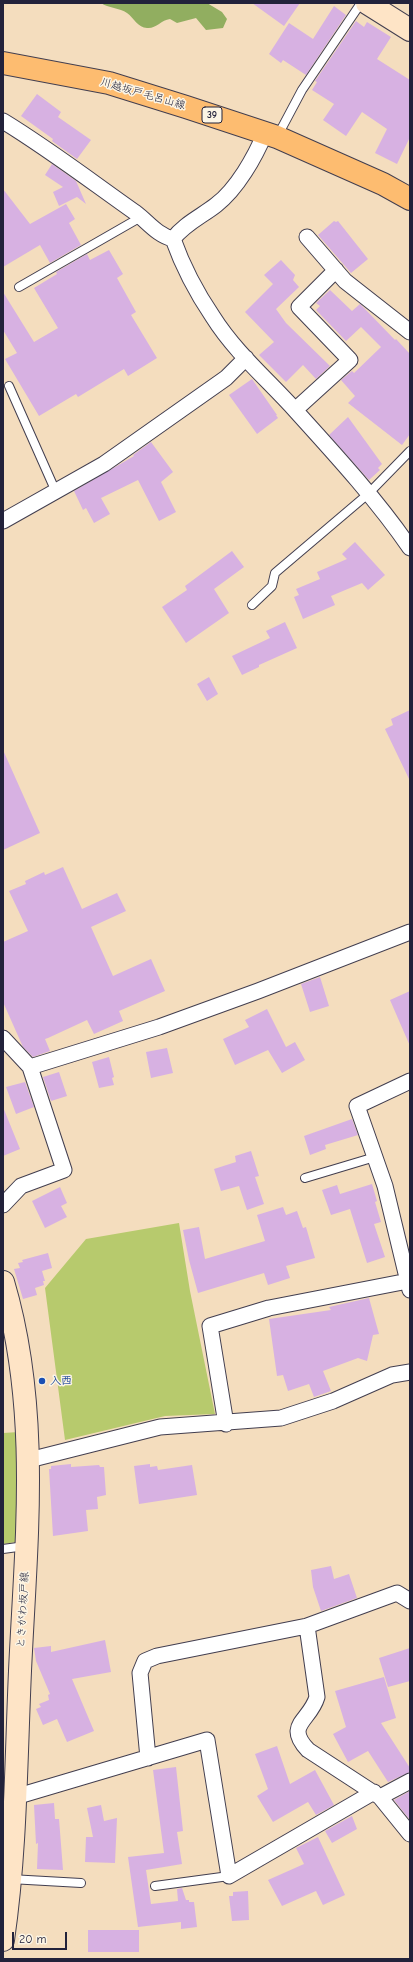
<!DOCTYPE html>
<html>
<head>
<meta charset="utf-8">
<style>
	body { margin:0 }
	#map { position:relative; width:413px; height:1962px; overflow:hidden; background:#f4ddbe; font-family:"Comic Neue",sans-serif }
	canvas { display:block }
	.frame { position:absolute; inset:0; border:4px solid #22223b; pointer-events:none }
	.scale { position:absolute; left:12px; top:1932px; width:55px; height:18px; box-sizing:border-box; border:2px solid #22223b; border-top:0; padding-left:5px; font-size:12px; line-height:14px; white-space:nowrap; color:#22223b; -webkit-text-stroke:3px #fcf5e5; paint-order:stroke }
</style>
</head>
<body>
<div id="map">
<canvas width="413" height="1962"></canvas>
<div class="frame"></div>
<div class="scale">20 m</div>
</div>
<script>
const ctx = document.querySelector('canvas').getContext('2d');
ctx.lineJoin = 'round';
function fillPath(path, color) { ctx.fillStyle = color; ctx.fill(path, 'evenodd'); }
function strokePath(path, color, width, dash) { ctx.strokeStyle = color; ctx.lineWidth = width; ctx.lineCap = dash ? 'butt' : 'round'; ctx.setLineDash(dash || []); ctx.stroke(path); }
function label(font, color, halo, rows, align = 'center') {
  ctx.font = font + ' "Comic Neue","Klee One",sans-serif'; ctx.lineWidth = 3; ctx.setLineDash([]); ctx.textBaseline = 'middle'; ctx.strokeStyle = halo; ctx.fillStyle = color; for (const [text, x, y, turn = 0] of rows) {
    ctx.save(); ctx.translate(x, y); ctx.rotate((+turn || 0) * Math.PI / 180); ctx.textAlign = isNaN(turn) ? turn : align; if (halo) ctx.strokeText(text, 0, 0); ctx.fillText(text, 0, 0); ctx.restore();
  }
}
fillPath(new Path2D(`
	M 179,1223 L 190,1291 L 215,1414 L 165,1416 L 65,1440 L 45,1288 L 86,1239 Z
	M 19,1432 L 16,1542 L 3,1544 L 3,1433 Z`), '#b7ca6d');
fillPath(new Path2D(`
	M 101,3 L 207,3 L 222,12 L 227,19 L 223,28 L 206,30 L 196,18 L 177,23 L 170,19 C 161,20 156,29 147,28 C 138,28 134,18 127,13 C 120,8 108,8 101,3 Z`), '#91ae60');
fillPath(new Path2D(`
	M 252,3 L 300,3 L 284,26 Z
	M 334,6 L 346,15 L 306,75 L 283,60 L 281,63 L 269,54 L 289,23 L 313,39 Z
	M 356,21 L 364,27 L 367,22 L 391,37 L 377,59 L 410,80 L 410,137 L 397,164 L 375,153 L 387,129 L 362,112 L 346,136 L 323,120 L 334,104 L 312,90 L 317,82 L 315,81 Z
	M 37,94 L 61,112 L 58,117 L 91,140 L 77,159 L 52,141 L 53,139 L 21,116 Z
	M 52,164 L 76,181 L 86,204 L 77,197 L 59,206 L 53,192 L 63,187 L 45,175 Z
	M 3,189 L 30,224 L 66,204 L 75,219 L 69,223 L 81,245 L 50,263 L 40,245 L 3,267 Z
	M 334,221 L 336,222 L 338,221 L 368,259 L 351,273 L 318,235 Z
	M 109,250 L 123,274 L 117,278 L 136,312 L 131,315 L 157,358 L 128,376 L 124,369 L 78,397 L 76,394 L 39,416 L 5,359 L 17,353 L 3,330 L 3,292 L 34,342 L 58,328 L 34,288 L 57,274 L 56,272 L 87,254 L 90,260 Z
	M 281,260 L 295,275 L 293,280 L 299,287 L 276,309 L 286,323 L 330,366 L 316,379 L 303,365 L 286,382 L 259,355 L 274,342 L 245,312 L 273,284 L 264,275 Z
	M 330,290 L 352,311 L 360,304 L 364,308 L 395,340 L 396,339 L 410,354 L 410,434 L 402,445 L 348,403 L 355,396 L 341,380 L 352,371 L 354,373 L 381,347 L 361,327 L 346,341 L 316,310 L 320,306 L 316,303 Z
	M 252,379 L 277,415 L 276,415 L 278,418 L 257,434 L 229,395 Z
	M 348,417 L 382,464 L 378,468 L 380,470 L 369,480 L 329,435 Z
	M 151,442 L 173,472 L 161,482 L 176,512 L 159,521 L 138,480 L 101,498 L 110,514 L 94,523 L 86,508 L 83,510 L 74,491 L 134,456 L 133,455 Z
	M 355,542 L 385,575 L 368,590 L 362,583 L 331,596 L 335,605 L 303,619 L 294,597 L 299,595 L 296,589 L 320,579 L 317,572 L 347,559 L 342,554 Z
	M 232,551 L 244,567 L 214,589 L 229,613 L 186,643 L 162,607 L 187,590 L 185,586 Z
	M 285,622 L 297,648 L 259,665 L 259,667 L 242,675 L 232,656 L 270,638 L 266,631 Z
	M 209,677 L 218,694 L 207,701 L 197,684 Z
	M 410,710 L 410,781 L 385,729 L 393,725 L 391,719 Z
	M 3,750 L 40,833 L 3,850 Z
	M 63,867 L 82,909 L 117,893 L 126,911 L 91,927 L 113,976 L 151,959 L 165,991 L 119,1011 L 123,1021 L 94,1034 L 87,1020 L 48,1038 L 45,1039 L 50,1051 L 33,1057 L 23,1047 L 3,1002 L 3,942 L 28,931 L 9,891 L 26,884 L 25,881 L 44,872 L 45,875 Z
	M 320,977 L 329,1006 L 310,1012 L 301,984 Z
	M 410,991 L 410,1046 L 390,1000 Z
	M 267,1009 L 286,1047 L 295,1042 L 305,1060 L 282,1073 L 268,1050 L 235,1065 L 223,1039 L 249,1027 L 245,1020 Z
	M 167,1048 L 173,1073 L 151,1078 L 146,1052 Z
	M 109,1057 L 114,1077 L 112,1078 L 114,1085 L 99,1088 L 92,1062 Z
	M 59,1072 L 67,1096 L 51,1101 L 43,1077 Z
	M 25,1082 L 34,1107 L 16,1114 L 6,1087 Z
	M 3,1107 L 20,1149 L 3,1156 Z
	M 352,1119 L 358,1135 L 325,1145 L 326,1149 L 310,1155 L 304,1136 Z
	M 251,1151 L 259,1176 L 255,1177 L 264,1204 L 247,1210 L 239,1186 L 221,1191 L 214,1169 L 236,1162 L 235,1156 Z
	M 372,1184 L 377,1201 L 375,1202 L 381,1222 L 374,1224 L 385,1257 L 367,1263 L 350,1209 L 331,1215 L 322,1190 L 337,1185 L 340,1194 Z
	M 60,1187 L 67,1203 L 61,1206 L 67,1217 L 45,1228 L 32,1201 Z
	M 283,1207 L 286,1215 L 297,1211 L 303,1228 L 306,1227 L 315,1258 L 286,1266 L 290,1278 L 268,1285 L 264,1273 L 198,1293 L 189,1260 L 183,1230 L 199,1227 L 205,1259 L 265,1241 L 257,1215 Z
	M 48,1253 L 52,1268 L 42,1271 L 45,1281 L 43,1281 L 44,1285 L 35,1288 L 37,1295 L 23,1299 L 14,1269 L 20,1268 L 18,1263 L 23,1262 L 22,1260 Z
	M 369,1298 L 379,1334 L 373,1335 L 367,1361 L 358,1358 L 323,1371 L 331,1391 L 314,1397 L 309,1384 L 288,1391 L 283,1375 L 277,1376 L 269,1319 L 331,1310 L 329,1307 Z
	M 71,1464 L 71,1467 L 99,1465 L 100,1467 L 104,1467 L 106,1495 L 97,1497 L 98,1509 L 86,1510 L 88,1531 L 53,1536 L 49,1469 L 51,1469 L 51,1466 Z
	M 150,1464 L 150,1467 L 157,1466 L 158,1470 L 192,1465 L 197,1495 L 139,1504 L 134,1466 Z
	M 331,1566 L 334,1579 L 349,1574 L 357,1598 L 321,1611 L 313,1587 L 311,1570 Z
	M 105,1640 L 111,1672 L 72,1679 L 94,1731 L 67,1742 L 57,1719 L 43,1725 L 36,1709 L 41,1707 L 39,1704 L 49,1700 L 48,1695 L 50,1694 L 36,1661 L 34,1648 L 51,1646 L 51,1652 Z
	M 410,1648 L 410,1681 L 388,1687 L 379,1658 Z
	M 384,1677 L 396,1718 L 381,1723 L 410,1768 L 410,1772 L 388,1782 L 368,1751 L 348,1762 L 333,1734 L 346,1727 L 335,1691 Z
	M 277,1746 L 290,1784 L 315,1770 L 334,1805 L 316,1815 L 308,1802 L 273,1822 L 257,1796 L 268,1789 L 255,1754 Z
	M 176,1767 L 183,1831 L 177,1832 L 182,1864 L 146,1870 L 151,1904 L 178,1901 L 177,1889 L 182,1888 L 186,1900 L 189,1900 L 189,1902 L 194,1902 L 197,1927 L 181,1929 L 181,1922 L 138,1927 L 128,1857 L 164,1853 L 153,1770 Z
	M 410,1791 L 410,1820 L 394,1800 Z
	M 54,1803 L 55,1819 L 59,1819 L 63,1870 L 37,1869 L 38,1843 L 36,1844 L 34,1805 Z
	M 101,1805 L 104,1821 L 117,1818 L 115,1863 L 85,1862 L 86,1837 L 93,1837 L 87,1808 Z
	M 352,1816 L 357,1829 L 332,1843 L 325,1831 Z
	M 318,1837 L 345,1895 L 323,1905 L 316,1891 L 282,1906 L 268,1880 L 304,1864 L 296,1848 Z
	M 248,1891 L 249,1920 L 232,1921 L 229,1896 L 233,1896 L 233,1892 Z
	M 88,1930 L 139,1930 L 139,1952 L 88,1952 Z`), '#d7b1e2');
const lane = new Path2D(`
	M 277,137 L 302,90 L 361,3
	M 19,287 L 141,217
	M 9,386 L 56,492
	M 252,605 L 272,586 L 275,573 L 368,494 L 410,451
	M 305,1178 L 375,1157
	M 3,1549 L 25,1546
	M 10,1879 L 81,1883
	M 155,1886 L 229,1876`);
const street = new Path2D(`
	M 3,121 C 49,149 92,182 136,213 C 148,222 157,235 173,239
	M 307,237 L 345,281 L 410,332
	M 173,239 C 183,267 196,292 213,317 C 235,352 268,380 295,410 C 334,453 378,501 410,548
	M 173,239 C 184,224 202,216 216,205 C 237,189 255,157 265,133
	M 295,410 L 350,360 L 299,307 L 336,270
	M 3,521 L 104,464 L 226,378 L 246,358
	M 3,1038 L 30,1067 L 64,1170 L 21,1186 L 3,1205
	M 30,1067 L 159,1027 L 258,991 L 410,932
	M 410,1081 L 357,1106 L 385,1186 L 410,1290
	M 226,1424 L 210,1326 L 269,1308 L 408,1281
	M 29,1460 L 160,1427 L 281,1418 L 333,1401 L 392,1375 L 410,1372
	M 307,1626 L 317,1697 C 310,1721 284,1725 308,1750 L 380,1797 L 410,1834
	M 148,1758 L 140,1673 L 145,1661 L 157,1656 L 307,1626 L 397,1593 L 410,1601
	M 15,1797 L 207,1740 L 229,1876 L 374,1792
	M 380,1797 L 410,1781`);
const secondary = new Path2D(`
	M 367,3 L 410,30
	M 3,1282 C 41,1410 26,1541 20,1671 C 16,1760 16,1851 3,1940`);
const primary = new Path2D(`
	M 3,63 L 109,83 L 186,107 L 277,137 L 383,184 L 410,199`);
strokePath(lane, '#423e4f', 10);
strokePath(street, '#423e4f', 17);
strokePath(secondary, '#423e4f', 24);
strokePath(primary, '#423e4f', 24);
strokePath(lane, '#fff', 8);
strokePath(street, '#fff', 15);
strokePath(secondary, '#fee4c6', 22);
strokePath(primary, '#fdbc70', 22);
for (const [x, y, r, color] of [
	[42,1381,4,"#1a4fb4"]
]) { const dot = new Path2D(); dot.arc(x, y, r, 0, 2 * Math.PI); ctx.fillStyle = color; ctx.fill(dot); strokePath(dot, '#fcf5e5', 1.5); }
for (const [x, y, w] of [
	[212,115,20]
]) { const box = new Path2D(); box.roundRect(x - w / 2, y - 8, w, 16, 3); ctx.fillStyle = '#fcf5e5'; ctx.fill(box); strokePath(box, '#22223b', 1); }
label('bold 10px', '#22223b', null, [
	["39",212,115]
]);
label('11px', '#22223b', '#fcf5e5', [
	["川越坂戸毛呂山線",143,94,16],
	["ときがわ坂戸線",23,1610,-87]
]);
label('bold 11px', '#164399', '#fcf5e5', [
	["入西",50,1381]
], 'left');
</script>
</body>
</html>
